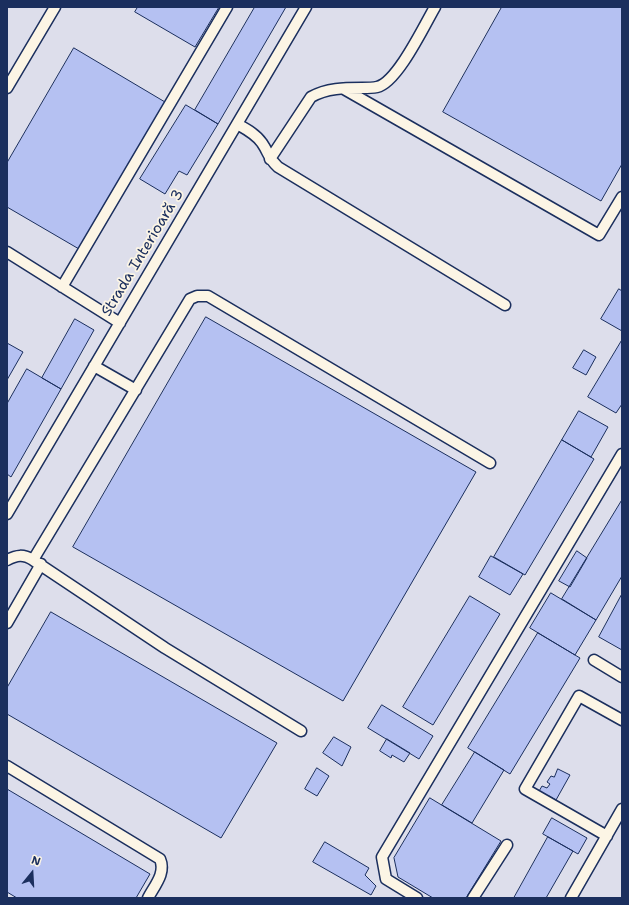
<!DOCTYPE html>
<html>
<head>
<meta charset="utf-8">
<style>
	body { margin:0 }
	#map { position:relative; width:629px; height:905px; overflow:hidden; background:#eeebe8; font-family:"Shantell Sans",sans-serif }
	canvas { display:block }
	.frame { position:absolute; inset:0; border:8px solid #1b2f5e; pointer-events:none }
	.north { position:absolute; left:12px; top:853px; width:40px; height:40px; -webkit-text-stroke:3px #fcf5e5; paint-order:stroke; rotate:18deg; font-size:11px; font-weight:700; line-height:16px; text-align:center; color:#1b2f5e }
	.north::after { content:''; display:block; margin:auto; width:14px; height:18px; background:#1b2f5e; clip-path:polygon(50% 0,100% 100%,50% 72%,0 100%) }
</style>
</head>
<body>
<div id="map">
<canvas width="629" height="905"></canvas>
<div class="frame"></div>
<div class="north">N</div>
</div>
<script>
const ctx = document.querySelector('canvas').getContext('2d');
ctx.lineJoin = 'round';
function fillPath(path, color) { ctx.fillStyle = color; ctx.fill(path, 'evenodd'); }
function strokePath(path, color, width, dash) { ctx.strokeStyle = color; ctx.lineWidth = width; ctx.lineCap = dash ? 'butt' : 'round'; ctx.setLineDash(dash || []); ctx.stroke(path); }
function label(font, color, halo, rows, align = 'center') {
  ctx.font = font + ' "Shantell Sans",sans-serif'; ctx.lineWidth = 3.5; ctx.setLineDash([]); ctx.textBaseline = 'middle'; ctx.strokeStyle = halo; ctx.fillStyle = color; for (const [text, x, y, turn = 0] of rows) {
    ctx.save(); ctx.translate(x, y); ctx.rotate((+turn || 0) * Math.PI / 180); ctx.textAlign = isNaN(turn) ? turn : align; if (halo) ctx.strokeText(text, 0, 0); ctx.fillText(text, 0, 0); ctx.restore();
  }
}
fillPath(new Path2D(`
	M 7,7 L 622,7 L 622,898 L 7,898 Z`), '#dddeeb');
const building = new Path2D(`
	M 138,7 L 219,7 L 195,47 L 135,12 Z
	M 255,7 L 286,7 L 218,124 L 195,110 Z
	M 502,7 L 622,7 L 622,164 L 601,201 L 443,112 Z
	M 74,48 L 165,102 L 79,249 L 7,207 L 7,163 Z
	M 186,105 L 218,124 L 187,175 L 179,171 L 165,194 L 140,179 Z
	M 619,289 L 622,291 L 622,331 L 601,319 Z
	M 206,317 L 476,472 L 343,701 L 73,547 Z
	M 75,319 L 94,330 L 61,389 L 42,378 Z
	M 622,340 L 622,404 L 616,413 L 588,397 Z
	M 7,343 L 23,352 L 7,380 Z
	M 584,350 L 596,357 L 586,375 L 573,368 Z
	M 27,369 L 61,389 L 11,477 L 7,474 L 7,404 Z
	M 579,411 L 608,427 L 591,457 L 562,440 Z
	M 562,440 L 594,459 L 525,575 L 494,557 Z
	M 622,500 L 622,576 L 596,620 L 562,599 Z
	M 577,551 L 587,558 L 570,587 L 559,581 Z
	M 491,556 L 523,574 L 510,595 L 479,577 Z
	M 551,593 L 596,620 L 575,655 L 530,628 Z
	M 622,594 L 622,650 L 599,637 Z
	M 470,596 L 500,614 L 433,725 L 403,707 Z
	M 51,612 L 277,743 L 221,838 L 7,714 L 7,688 Z
	M 538,633 L 580,658 L 510,774 L 468,748 Z
	M 382,705 L 433,736 L 419,759 L 368,728 Z
	M 334,737 L 351,747 L 342,766 L 323,753 Z
	M 387,739 L 410,753 L 404,762 L 392,755 L 391,758 L 380,751 Z
	M 475,752 L 504,770 L 472,823 L 442,805 Z
	M 317,768 L 329,776 L 317,796 L 305,789 Z
	M 558,769 L 570,775 L 556,800 L 549,796 L 547,798 L 538,793 L 542,786 L 547,788 L 550,784 L 547,782 L 551,776 L 554,777 Z
	M 7,789 L 150,874 L 136,898 L 17,898 L 7,892 Z
	M 430,798 L 501,841 L 466,898 L 433,898 L 398,877 L 394,858 Z
	M 552,818 L 587,838 L 578,854 L 543,834 Z
	M 548,837 L 573,851 L 546,898 L 514,898 Z
	M 325,842 L 369,868 L 365,875 L 376,886 L 371,895 L 313,862 Z`);
fillPath(building, '#b5c1f2');
strokePath(building, '#1b2f5e', 1);
const service = new Path2D(`
	M 7,88 L 55,7
	M 344,89 L 599,235 L 622,197
	M 237,124 C 246,129 256,134 262,143 C 269,153 268,158 278,167 L 505,305
	M 270,159 L 311,97 C 327,88 344,88 362,88 C 366,88 372,88 377,87 C 397,83 424,26 435,7
	M 7,252 L 120,323
	M 62,287 L 227,7
	M 94,366 L 136,390
	M 7,514 L 306,7
	M 7,560 C 17,555 23,554 33,560 L 165,648 L 301,731
	M 33,560 L 190,299 L 197,296 L 208,296 L 490,463
	M 7,623 L 41,564
	M 594,660 L 622,677
	M 7,766 L 160,859 C 166,873 155,885 148,898
	M 607,836 L 525,789 L 579,696 L 622,720
	M 417,898 L 386,879 L 382,857 L 622,454
	M 473,898 L 507,845
	M 571,898 L 622,809`);
strokePath(service, '#1b2f5e', 13);
strokePath(service, '#fcf5e5', 10);
label('15px', '#1b2f5e', '#fcf5e5', [
	["Strada Interioară 3",143,253,-59]
]);
</script>
</body>
</html>
